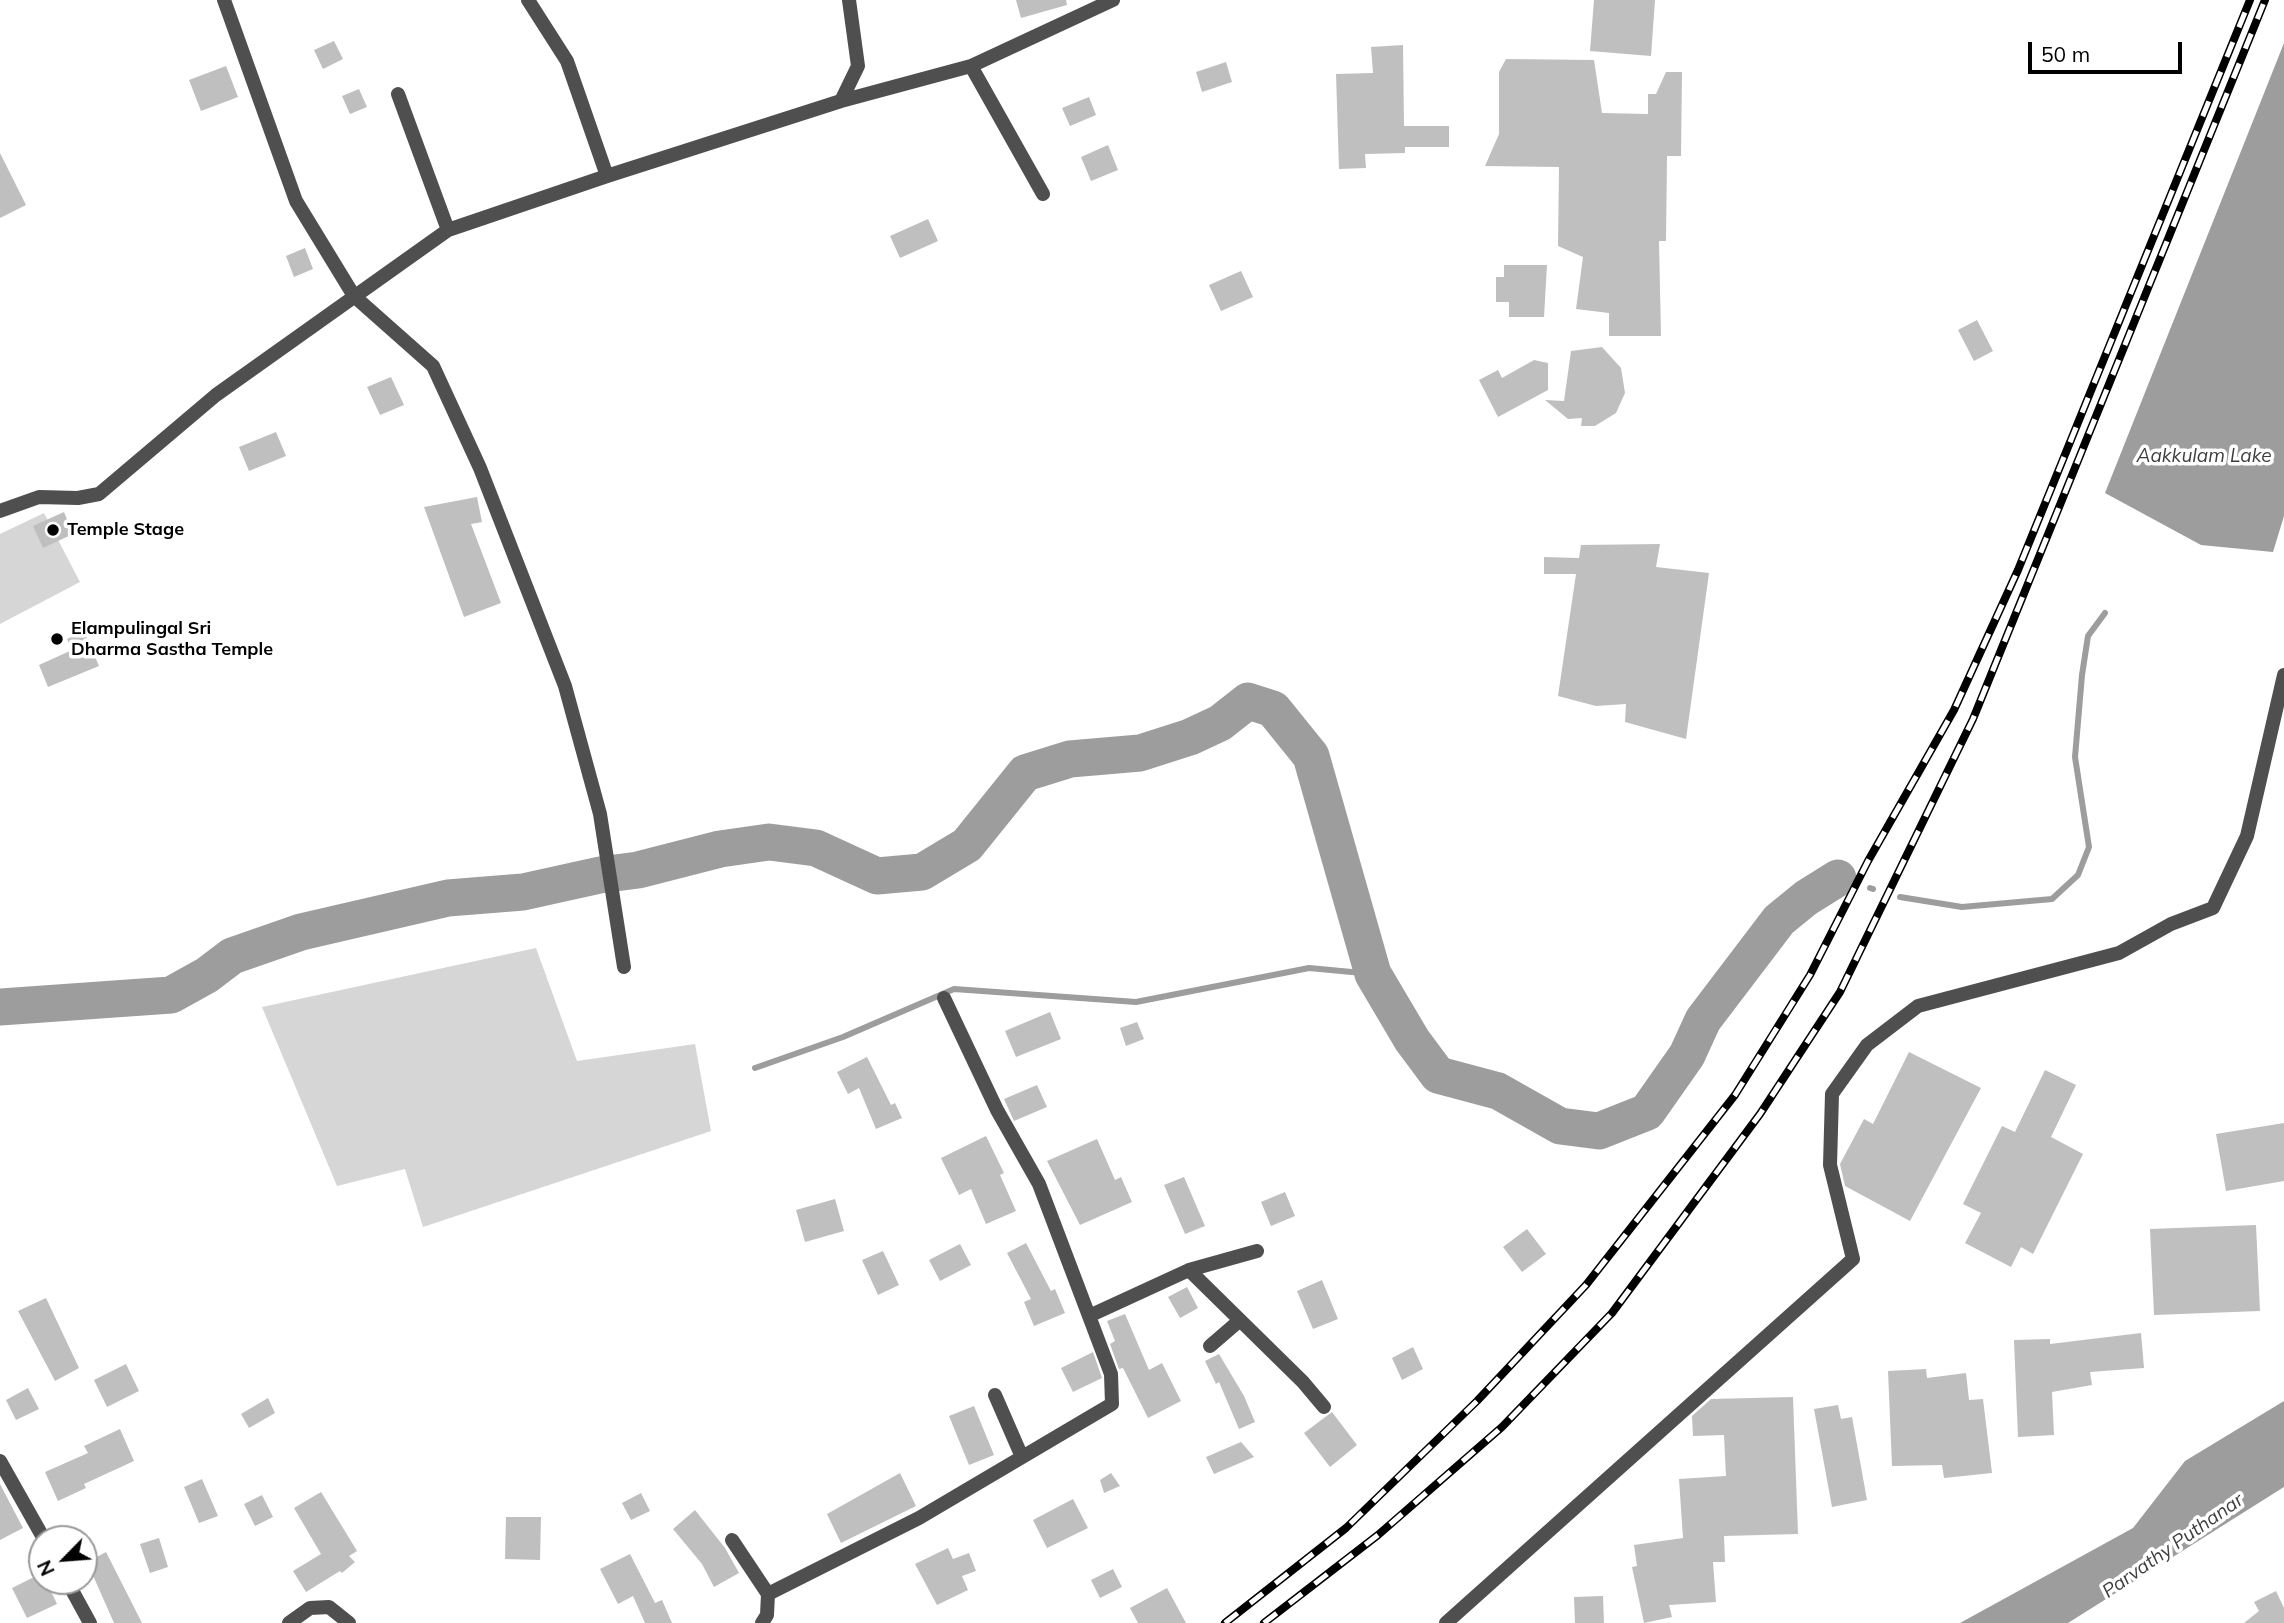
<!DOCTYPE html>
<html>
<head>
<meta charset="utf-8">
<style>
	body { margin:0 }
	#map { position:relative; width:2284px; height:1623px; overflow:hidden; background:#fff; font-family:Mulish,sans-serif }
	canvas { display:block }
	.north { position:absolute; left:28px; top:1525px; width:70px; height:70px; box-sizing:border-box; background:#fff; border:2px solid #999; border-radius:50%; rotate:245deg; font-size:19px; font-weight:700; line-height:28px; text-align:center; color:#000 }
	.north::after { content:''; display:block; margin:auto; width:24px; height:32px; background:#000; clip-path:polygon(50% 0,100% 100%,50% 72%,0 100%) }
	.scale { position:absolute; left:2028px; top:42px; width:154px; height:32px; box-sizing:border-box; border:4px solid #000; border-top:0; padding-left:9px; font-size:21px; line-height:24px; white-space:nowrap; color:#000; -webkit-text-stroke:5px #fff; paint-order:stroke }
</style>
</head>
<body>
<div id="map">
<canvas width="2284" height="1623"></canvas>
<div class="north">N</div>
<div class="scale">50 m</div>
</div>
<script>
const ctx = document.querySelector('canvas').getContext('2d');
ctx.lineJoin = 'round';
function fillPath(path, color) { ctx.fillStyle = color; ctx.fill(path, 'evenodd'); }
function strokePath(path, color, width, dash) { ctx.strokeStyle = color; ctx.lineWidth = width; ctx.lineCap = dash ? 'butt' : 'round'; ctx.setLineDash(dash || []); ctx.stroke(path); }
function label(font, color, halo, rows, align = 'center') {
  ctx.font = font + ' Mulish,sans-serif'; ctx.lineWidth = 7; ctx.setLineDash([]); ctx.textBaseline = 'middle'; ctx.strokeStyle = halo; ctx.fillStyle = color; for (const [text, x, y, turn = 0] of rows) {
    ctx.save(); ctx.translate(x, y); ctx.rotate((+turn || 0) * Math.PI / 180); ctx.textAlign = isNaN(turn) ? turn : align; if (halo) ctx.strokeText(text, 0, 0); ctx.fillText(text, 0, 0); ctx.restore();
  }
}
fillPath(new Path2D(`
	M 44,513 L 80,582 L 0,624 L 0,534 Z
	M 536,948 L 577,1061 L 695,1044 L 711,1131 L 423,1227 L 405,1169 L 337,1186 L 262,1007 Z`), '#d6d6d6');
fillPath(new Path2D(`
	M 2284,43 L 2284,516 L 2273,552 L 2201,545 L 2105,493 Z
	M 2284,1401 L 2284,1487 L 2068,1623 L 1960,1623 L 2133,1528 L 2185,1461 Z`), '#9d9d9d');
strokePath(new Path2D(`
	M 1838,878 L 1843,879
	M 1870,888 L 1873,889
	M 1900,897 L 1962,907 L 2052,899 L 2078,875 L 2089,847 L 2075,757 L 2082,675 L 2088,636 L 2105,613
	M 755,1068 L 843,1037 L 954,989 L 1136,1002 L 1309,968 L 1373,974 L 1364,955`), '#9d9d9d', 6);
strokePath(new Path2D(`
	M 0,1007 L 171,995 L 207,975 L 232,956 L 301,932 L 448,898 L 523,892 L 600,875 L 638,870 L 720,849 L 769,842 L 816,848 L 877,876 L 922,872 L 967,845 L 1025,773 L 1070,759 L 1140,753 L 1190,737 L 1220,723 L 1248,701 L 1273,709 L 1311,756 L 1373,974 L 1412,1040 L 1438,1075 L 1498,1091 L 1560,1126 L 1599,1131 L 1647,1112 L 1687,1055 L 1703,1020 L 1779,920 L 1806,898 L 1838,878`), '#9d9d9d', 37);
fillPath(new Path2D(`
	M 1016,0 L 1066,0 L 1067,5 L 1021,18 Z
	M 1594,0 L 1655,0 L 1651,56 L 1590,51 Z
	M 334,41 L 343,59 L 323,69 L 314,50 Z
	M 1403,45 L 1404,126 L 1449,126 L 1449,147 L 1405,147 L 1405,153 L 1365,154 L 1366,168 L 1339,169 L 1336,74 L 1373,73 L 1371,47 Z
	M 1506,59 L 1594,60 L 1602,113 L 1648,114 L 1648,94 L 1656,94 L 1666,72 L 1682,72 L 1681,156 L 1667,156 L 1666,241 L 1659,241 L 1661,336 L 1609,336 L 1609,313 L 1576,309 L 1583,257 L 1558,246 L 1559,167 L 1485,166 L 1499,134 L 1499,72 Z
	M 1226,62 L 1232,82 L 1202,92 L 1196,72 Z
	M 226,66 L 238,97 L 201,111 L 189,80 Z
	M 359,89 L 367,107 L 350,114 L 342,96 Z
	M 1089,97 L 1096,115 L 1070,126 L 1062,108 Z
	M 1108,145 L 1118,170 L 1091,181 L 1081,157 Z
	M 0,153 L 26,205 L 0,218 Z
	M 928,219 L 938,241 L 900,258 L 890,236 Z
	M 305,248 L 313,269 L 294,277 L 286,256 Z
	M 1504,265 L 1547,265 L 1544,317 L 1509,317 L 1509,302 L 1496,302 L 1496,277 L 1504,277 Z
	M 1241,271 L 1253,297 L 1221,311 L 1209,285 Z
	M 1977,320 L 1993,351 L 1974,361 L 1958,330 Z
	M 1602,347 L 1621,368 L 1625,393 L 1616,413 L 1595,426 L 1581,426 L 1582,418 L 1568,419 L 1545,400 L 1564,401 L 1571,351 Z
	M 1534,360 L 1548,363 L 1548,390 L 1498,417 L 1479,380 L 1498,370 L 1502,378 Z
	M 391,377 L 404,405 L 380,415 L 367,387 Z
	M 276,432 L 286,456 L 249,471 L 239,447 Z
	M 477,497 L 482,522 L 471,524 L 501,603 L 464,617 L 424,507 Z
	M 64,512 L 73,534 L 43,548 L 33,526 Z
	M 1660,544 L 1656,567 L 1709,573 L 1686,739 L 1625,722 L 1626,704 L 1596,706 L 1558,696 L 1576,574 L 1544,574 L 1544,557 L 1579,558 L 1581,545 Z
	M 84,631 L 99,666 L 48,687 L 39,665 L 72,650 L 67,639 Z
	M 1050,1012 L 1061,1039 L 1016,1057 L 1005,1031 Z
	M 1137,1022 L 1144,1039 L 1126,1046 L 1120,1028 Z
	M 1909,1052 L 1981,1088 L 1910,1221 L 1845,1186 L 1840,1164 L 1864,1119 L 1873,1124 Z
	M 867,1057 L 891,1105 L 895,1103 L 902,1118 L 876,1129 L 859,1088 L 848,1094 L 837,1072 Z
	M 2045,1070 L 2076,1085 L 2051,1137 L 2083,1154 L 2033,1254 L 2021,1247 L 2011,1267 L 1965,1243 L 1981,1213 L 1963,1204 L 2002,1126 L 2015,1132 Z
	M 1037,1085 L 1047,1107 L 1014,1121 L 1004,1099 Z
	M 2284,1123 L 2284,1181 L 2226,1191 L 2216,1134 Z
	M 986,1136 L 1004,1173 L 1000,1175 L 1016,1211 L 986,1224 L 971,1189 L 959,1195 L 941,1158 Z
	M 1097,1139 L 1115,1180 L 1121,1177 L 1132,1202 L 1080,1225 L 1047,1161 Z
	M 1184,1177 L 1205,1226 L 1185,1234 L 1164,1185 Z
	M 1285,1192 L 1295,1216 L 1271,1226 L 1261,1202 Z
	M 835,1199 L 844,1231 L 805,1242 L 796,1210 Z
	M 2256,1225 L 2260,1311 L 2154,1315 L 2150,1229 Z
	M 1527,1229 L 1546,1254 L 1522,1272 L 1503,1247 Z
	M 1026,1243 L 1051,1291 L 1055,1289 L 1065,1313 L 1034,1326 L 1024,1302 L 1031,1299 L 1007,1253 Z
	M 960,1244 L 971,1265 L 940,1281 L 929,1260 Z
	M 883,1251 L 899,1285 L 878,1295 L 862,1260 Z
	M 1322,1280 L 1338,1319 L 1313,1329 L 1297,1291 Z
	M 1187,1287 L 1198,1308 L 1180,1318 L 1168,1297 Z
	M 46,1298 L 79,1368 L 55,1381 L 18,1311 Z
	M 1125,1314 L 1149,1370 L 1162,1363 L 1181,1401 L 1148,1418 L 1123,1368 L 1119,1369 L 1110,1344 L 1115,1341 L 1107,1321 Z
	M 2141,1333 L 2144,1368 L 2090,1372 L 2092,1385 L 2052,1392 L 2054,1435 L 2018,1437 L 2014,1340 L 2050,1339 L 2050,1344 Z
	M 1413,1347 L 1423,1369 L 1402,1380 L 1392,1358 Z
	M 1093,1352 L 1102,1378 L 1073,1392 L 1061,1368 Z
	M 1219,1354 L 1244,1396 L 1255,1422 L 1239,1429 L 1219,1382 L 1216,1384 L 1205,1361 Z
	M 126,1364 L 139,1391 L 107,1407 L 94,1380 Z
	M 1926,1369 L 1927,1378 L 1966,1373 L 1969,1400 L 1983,1399 L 1992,1473 L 1944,1478 L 1942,1465 L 1892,1466 L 1888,1371 Z
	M 28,1388 L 39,1409 L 16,1420 L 6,1400 Z
	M 1793,1397 L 1798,1534 L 1724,1536 L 1725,1562 L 1713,1562 L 1716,1602 L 1669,1605 L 1672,1617 L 1644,1623 L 1632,1567 L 1637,1566 L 1634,1545 L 1683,1538 L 1679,1479 L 1726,1476 L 1724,1435 L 1693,1436 L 1692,1416 L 1711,1399 Z
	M 268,1398 L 275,1413 L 249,1428 L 241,1414 Z
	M 1838,1405 L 1841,1419 L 1852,1417 L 1867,1500 L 1832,1507 L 1814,1409 Z
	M 974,1406 L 994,1455 L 969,1465 L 949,1416 Z
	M 1332,1412 L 1357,1445 L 1330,1467 L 1304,1433 Z
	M 120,1429 L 134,1461 L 84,1484 L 86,1488 L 58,1501 L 45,1472 L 88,1453 L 84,1446 Z
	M 1241,1442 L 1254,1457 L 1214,1474 L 1206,1457 Z
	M 900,1473 L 916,1506 L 841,1543 L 827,1514 Z
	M 1111,1473 L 1120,1486 L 1104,1493 L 1100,1480 Z
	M 202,1479 L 218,1516 L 199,1523 L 184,1487 Z
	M 0,1484 L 23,1528 L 0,1540 Z
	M 321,1492 L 357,1551 L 349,1556 L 355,1562 L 342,1573 L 340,1571 L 306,1592 L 293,1571 L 321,1554 L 294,1508 Z
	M 641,1493 L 650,1511 L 631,1520 L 622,1503 Z
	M 262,1495 L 273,1517 L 255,1526 L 244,1504 Z
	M 1073,1499 L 1088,1528 L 1047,1548 L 1033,1520 Z
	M 695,1510 L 725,1548 L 739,1573 L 714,1587 L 702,1564 L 673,1529 Z
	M 506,1517 L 541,1517 L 540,1560 L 505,1559 Z
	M 159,1538 L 168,1567 L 150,1573 L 140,1544 Z
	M 948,1548 L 953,1559 L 969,1553 L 976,1571 L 962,1576 L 968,1590 L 937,1605 L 915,1564 Z
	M 106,1552 L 142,1623 L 114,1623 L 87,1562 Z
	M 630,1554 L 655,1603 L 662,1600 L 672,1623 L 645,1623 L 633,1596 L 618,1604 L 600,1569 Z
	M 1113,1569 L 1122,1587 L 1100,1598 L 1091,1580 Z
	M 42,1573 L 42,1581 L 46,1581 L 57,1604 L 27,1618 L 12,1588 Z
	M 1167,1588 L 1186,1623 L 1138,1623 L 1130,1608 Z
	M 2276,1591 L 2284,1608 L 2284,1623 L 2244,1623 L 2259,1611 L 2254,1602 Z
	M 1603,1596 L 1604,1623 L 1575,1623 L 1574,1597 Z`), '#bfbfbf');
strokePath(new Path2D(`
	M 224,0 L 296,201 L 354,296 L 433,366 L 480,468 L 565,686 L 600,814 L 624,967
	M 528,0 L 567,61 L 607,176
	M 971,66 L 1043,194
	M 398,94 L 448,230
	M 841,101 L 971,66 L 1113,0
	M 0,511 L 39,497 L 78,498 L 99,494 L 216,395 L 448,230 L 607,176 L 841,101 L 858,66 L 849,0
	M 1189,1270 L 1303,1382 L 1324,1407
	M 1089,1316 L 1189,1270 L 1257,1251
	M 1210,1346 L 1239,1321
	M 995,1395 L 1022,1457
	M 0,1461 L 44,1539
	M 732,1540 L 768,1594
	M 67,1581 L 90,1623
	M 289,1623 L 310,1608 L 329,1607 L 349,1623
	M 762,1623 L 767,1615 L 768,1594 L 919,1518 L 1112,1404 L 1111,1374 L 1039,1184 L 997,1110 L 944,998
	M 1446,1623 L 1853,1259 L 1830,1165 L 1832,1094 L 1867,1045 L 1918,1006 L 2119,953 L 2171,924 L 2213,908 L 2247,836 L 2284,675`), '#4f4f4f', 14);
const rail = new Path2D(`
	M 1225,1623 L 1346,1528 L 1477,1401 L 1586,1285 L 1735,1095 L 1810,975 L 1868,861 L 1954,710 L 2018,570 L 2250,0
	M 1264,1623 L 1378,1535 L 1502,1427 L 1612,1313 L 1760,1114 L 1840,992 L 1973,719 L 2265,0`);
strokePath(rail, '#000', 8);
strokePath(rail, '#fff', 5, [16]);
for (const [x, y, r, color] of [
	[53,530,7,"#000"],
	[57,639,7,"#000"]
]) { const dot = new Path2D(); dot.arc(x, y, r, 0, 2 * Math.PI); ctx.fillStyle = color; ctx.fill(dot); strokePath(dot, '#fff', 2.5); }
label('bold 18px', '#000', '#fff', [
	["Temple Stage",67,530],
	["Elampulingal Sri",71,629],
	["Dharma Sastha Temple",71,650]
], 'left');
label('italic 19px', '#3e3e3e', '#fff', [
	["Aakkulam Lake",2204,456],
	["Parvathy Puthanar",2173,1546,-35]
]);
</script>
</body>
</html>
